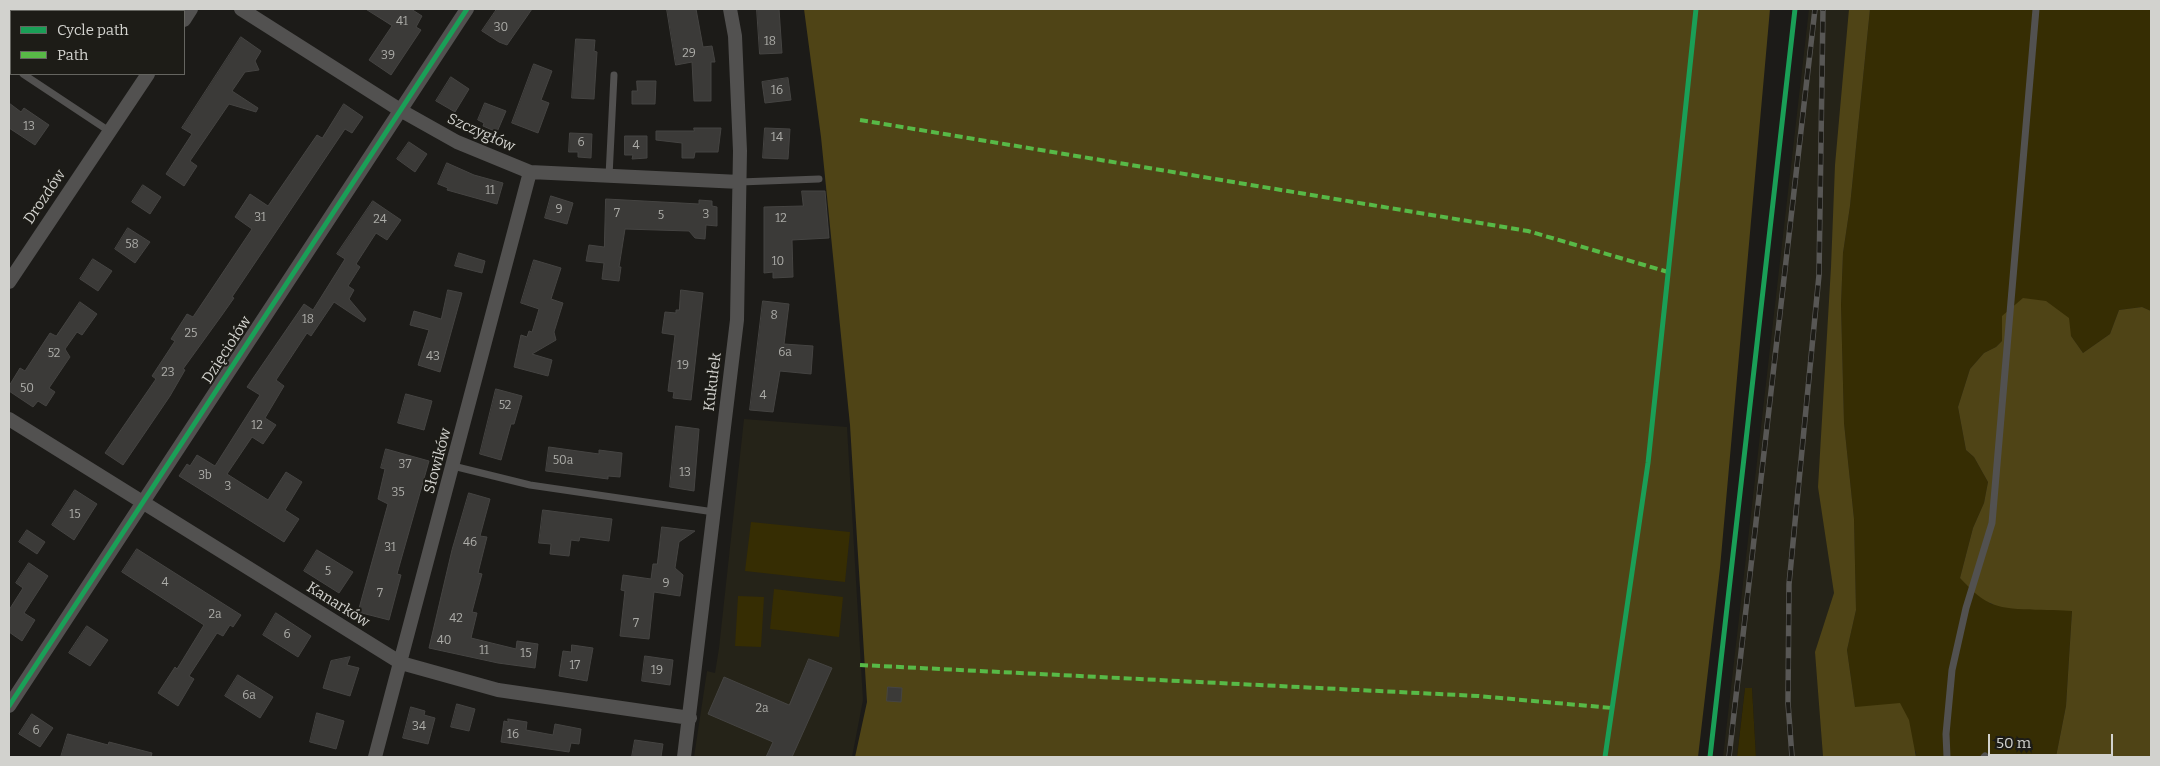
<!DOCTYPE html>
<html>
<head>
<meta charset="utf-8">
<style>
	body { margin:0 }
	#map { position:relative; width:2160px; height:766px; overflow:hidden; background:#1c1b18; font-family:Bitter,serif }
	canvas { display:block }
	.frame { position:absolute; inset:0; border:10px solid #d2d2ce; pointer-events:none }
	.legend { position:absolute; left:10px; top:10px; width:175px; height:65px; box-sizing:border-box; background:#1d1c17; border:1px solid #656560; margin:0; padding:6px 9px; list-style:none; font-size:15px; color:#d2d2ce }
	.legend li { display:flex; align-items:center; gap:10px; height:25px }
	.legend b { width:25px; border:1px solid #656560 }
	.scale { position:absolute; left:1988px; top:734px; width:125px; height:22px; box-sizing:border-box; border:2px solid #d2d2ce; border-top:0; padding-left:6px; font-size:15px; line-height:18px; white-space:nowrap; color:#d2d2ce; -webkit-text-stroke:4px #1d1c17; paint-order:stroke }
</style>
</head>
<body>
<div id="map">
<canvas width="2160" height="766"></canvas>
<div class="frame"></div>
<ul class="legend">
<li><b style="height:6px;background:#1a9f57"></b>Cycle path</li>
<li><b style="height:6px;background:#58b947"></b>Path</li>
</ul>
<div class="scale">50 m</div>
</div>
<script>
const ctx = document.querySelector('canvas').getContext('2d');
ctx.lineJoin = 'round';
function fillPath(path, color) { ctx.fillStyle = color; ctx.fill(path, 'evenodd'); }
function strokePath(path, color, width, dash) { ctx.strokeStyle = color; ctx.lineWidth = width; ctx.lineCap = dash ? 'butt' : 'round'; ctx.setLineDash(dash || []); ctx.stroke(path); }
function label(font, color, halo, rows, align = 'center') {
  ctx.font = font + ' Bitter,serif'; ctx.lineWidth = 4; ctx.setLineDash([]); ctx.textBaseline = 'middle'; ctx.strokeStyle = halo; ctx.fillStyle = color; for (const [text, x, y, turn = 0] of rows) {
    ctx.save(); ctx.translate(x, y); ctx.rotate((+turn || 0) * Math.PI / 180); ctx.textAlign = isNaN(turn) ? turn : align; if (halo) ctx.strokeText(text, 0, 0); ctx.fillText(text, 0, 0); ctx.restore();
  }
}
fillPath(new Path2D(`
	M 1809,9 L 2151,9 L 2151,757 L 1756,757 L 1752,688 L 1745,688 L 1737,757 L 1723,757 Z
	M 744,419 L 847,427 L 863,700 L 852,757 L 694,757 L 707,671 L 715,673 L 719,648 Z`), '#252318');
fillPath(new Path2D(`
	M 1870,9 L 2151,9 L 2151,311 L 2142,307 L 2119,310 L 2110,334 L 2083,353 L 2071,336 L 2002,316 L 2002,341 L 1996,347 L 1984,353 L 1970,369 L 1958,407 L 1966,450 L 1974,457 L 1988,482 L 1984,503 L 1973,528 L 1960,578 L 1991,604 L 2010,607 L 2072,610 L 2066,706 L 2056,757 L 1916,757 L 1916,752 L 1855,707 L 1847,650 L 1856,610 L 1854,519 L 1844,423 L 1841,305 L 1843,253 L 1850,206 Z
	M 751,522 L 850,532 L 845,582 L 745,571 Z
	M 774,589 L 843,597 L 839,637 L 770,629 Z
	M 738,596 L 764,597 L 761,647 L 735,646 Z
	M 1745,688 L 1752,688 L 1756,757 L 1737,757 Z`), '#362d03');
fillPath(new Path2D(`
	M 804,9 L 1770,9 L 1720,568 L 1698,757 L 855,757 L 867,702 L 850,425 L 821,137 Z
	M 1849,9 L 1870,9 L 1850,206 L 1843,253 L 1841,305 L 1844,423 L 1854,519 L 1856,610 L 1847,650 L 1855,707 L 1900,703 L 1909,720 L 1916,757 L 1823,756 L 1815,652 L 1834,593 L 1818,487 L 1831,267 L 1835,165 Z
	M 2023,298 L 2046,301 L 2069,318 L 2071,336 L 2083,353 L 2110,334 L 2119,310 L 2142,307 L 2151,311 L 2151,757 L 2056,757 L 2066,706 L 2072,611 C 2051,609 2007,612 1990,603 C 1977,597 1969,587 1960,578 L 1973,528 L 1984,503 L 1988,482 L 1974,457 L 1966,450 L 1958,407 L 1970,369 L 1984,353 L 1996,347 L 2002,341 L 2002,316 Z`), '#4f4416');
const building = new Path2D(`
	M 366,9 L 411,9 L 422,16 L 416,27 L 421,30 L 391,75 L 369,60 L 392,26 Z
	M 497,9 L 532,9 L 507,45 L 499,42 L 482,31 Z
	M 667,9 L 696,9 L 703,47 L 712,46 L 715,62 L 711,62 L 711,101 L 694,101 L 692,62 L 676,65 Z
	M 757,9 L 779,9 L 782,53 L 760,54 Z
	M 241,37 L 261,51 L 255,61 L 259,70 L 245,72 L 232,91 L 258,108 L 256,112 L 229,104 L 190,161 L 197,166 L 184,186 L 166,174 L 192,134 L 182,128 Z
	M 576,39 L 595,40 L 594,51 L 597,52 L 594,99 L 572,98 Z
	M 534,64 L 552,71 L 541,100 L 549,103 L 538,133 L 512,123 Z
	M 451,77 L 469,89 L 455,112 L 436,101 Z
	M 788,78 L 791,100 L 765,103 L 762,82 Z
	M 637,81 L 656,81 L 655,104 L 632,104 L 632,91 L 637,91 Z
	M 9,103 L 21,112 L 24,108 L 49,125 L 35,145 L 9,128 Z
	M 485,103 L 506,111 L 497,132 L 483,126 L 484,123 L 478,120 Z
	M 344,104 L 363,117 L 352,133 L 345,129 L 232,297 L 234,298 L 222,315 L 183,369 L 185,370 L 170,396 L 123,465 L 105,453 L 156,379 L 152,376 L 175,341 L 171,339 L 187,314 L 193,317 L 252,229 L 235,217 L 250,194 L 268,206 L 317,135 L 322,138 Z
	M 694,128 L 721,128 L 718,152 L 695,152 L 694,158 L 682,158 L 682,143 L 656,140 L 656,131 L 694,131 Z
	M 765,128 L 790,129 L 788,159 L 763,158 Z
	M 570,133 L 592,134 L 591,158 L 578,157 L 578,152 L 569,152 Z
	M 625,136 L 647,136 L 647,158 L 632,159 L 633,155 L 625,155 Z
	M 409,142 L 427,154 L 415,172 L 397,159 Z
	M 447,163 L 474,175 L 503,183 L 497,204 L 447,190 L 448,188 L 438,184 Z
	M 143,185 L 161,197 L 150,214 L 132,202 Z
	M 802,191 L 825,191 L 829,238 L 792,240 L 793,277 L 773,278 L 773,272 L 764,273 L 764,207 L 803,206 Z
	M 551,196 L 573,203 L 567,224 L 545,218 Z
	M 606,199 L 699,204 L 699,200 L 712,201 L 712,206 L 717,207 L 717,226 L 706,225 L 705,239 L 695,238 L 689,231 L 625,229 L 619,267 L 621,267 L 619,281 L 602,279 L 604,263 L 586,261 L 589,245 L 604,247 Z
	M 373,201 L 401,220 L 387,240 L 376,233 L 356,264 L 360,267 L 348,286 L 354,290 L 349,299 L 366,319 L 364,322 L 334,302 L 311,336 L 307,333 L 276,380 L 284,386 L 265,418 L 276,425 L 263,444 L 252,437 L 227,474 L 268,500 L 286,472 L 302,482 L 285,510 L 299,519 L 284,542 L 179,476 L 187,464 L 190,466 L 197,455 L 215,466 L 260,395 L 247,387 L 304,304 L 313,310 L 345,259 L 337,254 Z
	M 128,228 L 150,242 L 135,263 L 115,249 Z
	M 459,253 L 485,261 L 482,273 L 455,266 Z
	M 93,259 L 112,271 L 98,291 L 80,279 Z
	M 534,260 L 561,268 L 551,299 L 563,303 L 554,332 L 556,340 L 532,354 L 552,360 L 548,376 L 514,367 L 521,335 L 527,337 L 529,331 L 532,332 L 539,309 L 521,303 Z
	M 448,290 L 462,293 L 440,372 L 418,365 L 429,330 L 410,325 L 414,311 L 441,319 Z
	M 681,290 L 703,293 L 691,400 L 673,398 L 674,392 L 668,391 L 675,335 L 662,333 L 665,312 L 676,313 L 676,310 L 679,310 Z
	M 763,301 L 789,304 L 784,344 L 813,346 L 811,374 L 780,371 L 773,412 L 750,410 Z
	M 80,302 L 97,314 L 82,335 L 77,332 L 65,349 L 70,357 L 49,388 L 55,392 L 46,406 L 38,401 L 33,407 L 9,391 L 9,386 L 20,368 L 25,371 L 50,333 L 56,336 Z
	M 496,389 L 522,396 L 514,424 L 511,424 L 501,460 L 480,454 Z
	M 406,394 L 432,401 L 424,430 L 398,423 Z
	M 676,426 L 699,429 L 694,491 L 670,487 Z
	M 549,447 L 599,454 L 599,450 L 622,453 L 620,477 L 608,476 L 608,479 L 546,471 Z
	M 386,449 L 429,461 L 397,574 L 401,575 L 389,620 L 358,612 L 388,504 L 378,499 L 385,469 L 381,468 Z
	M 75,490 L 97,504 L 74,540 L 52,525 Z
	M 469,493 L 490,499 L 480,536 L 487,537 L 478,573 L 482,574 L 472,612 L 477,613 L 471,638 L 516,649 L 517,641 L 538,644 L 535,668 L 498,663 L 429,648 L 452,550 Z
	M 543,510 L 612,519 L 609,541 L 580,537 L 579,541 L 571,540 L 569,556 L 550,554 L 551,544 L 539,543 Z
	M 662,527 L 695,531 L 679,542 L 675,568 L 683,575 L 680,596 L 654,592 L 649,639 L 620,636 L 625,591 L 621,590 L 623,575 L 651,579 L 653,564 L 657,564 Z
	M 27,530 L 45,542 L 37,554 L 19,542 Z
	M 137,549 L 241,615 L 233,627 L 230,625 L 223,636 L 217,633 L 189,676 L 194,679 L 178,706 L 158,693 L 175,667 L 177,669 L 204,625 L 122,572 Z
	M 317,550 L 353,572 L 339,593 L 304,571 Z
	M 29,563 L 48,576 L 24,613 L 35,620 L 22,641 L 9,632 L 9,610 L 23,588 L 16,583 Z
	M 276,613 L 311,636 L 298,657 L 263,635 Z
	M 87,626 L 108,640 L 90,666 L 69,653 Z
	M 572,645 L 593,648 L 587,681 L 559,676 L 563,651 L 571,652 Z
	M 645,656 L 673,660 L 670,685 L 642,681 Z
	M 350,657 L 347,665 L 359,668 L 350,696 L 323,688 L 331,661 Z
	M 809,659 L 832,668 L 792,757 L 766,757 L 773,742 L 708,714 L 724,677 L 789,705 Z
	M 238,675 L 273,697 L 260,718 L 225,696 Z
	M 888,687 L 902,688 L 901,702 L 887,701 Z
	M 457,704 L 475,709 L 469,731 L 451,727 Z
	M 411,707 L 425,711 L 424,715 L 435,718 L 428,744 L 403,738 Z
	M 317,713 L 344,721 L 336,749 L 310,742 Z
	M 32,714 L 53,728 L 40,747 L 19,734 Z
	M 508,719 L 527,722 L 526,730 L 553,735 L 555,724 L 581,729 L 579,744 L 571,743 L 569,752 L 501,742 L 504,721 L 508,722 Z
	M 68,734 L 108,745 L 109,742 L 152,753 L 151,757 L 61,757 Z
	M 635,740 L 663,744 L 661,757 L 632,757 Z`);
fillPath(building, '#3b3a38');
strokePath(building, '#454442', 1);
strokePath(new Path2D(`
	M 20,11 L 22,9
	M 9,28 L 11,25
	M 9,65 L 11,66
	M 23,74 L 109,131
	M 609,176 L 614,75
	M 740,182 L 819,179
	M 453,466 L 530,485 L 714,512
	M 1947,757 L 1946,734 L 1952,670 L 1966,608 L 1992,523 L 2036,9
	M 1984,757 L 1985,756`), '#525150', 7);
strokePath(new Path2D(`
	M 241,9 L 400,110 L 457,142 L 530,172 L 740,182
	M 184,20 L 191,9
	M 9,282 L 148,74
	M 9,419 L 401,663 L 498,690 L 690,718
	M 9,706 L 467,9
	M 375,757 L 530,172
	M 684,757 L 737,320 L 740,151 L 735,36 L 730,9`), '#525150', 14);
const rail = new Path2D(`
	M 1729,757 L 1815,9
	M 1792,757 L 1788,703 L 1789,584 L 1819,275 L 1823,9`);
strokePath(rail, '#585755', 5.5);
strokePath(rail, '#1d1c17', 4, [11]);
strokePath(new Path2D(`
	M 860,120 L 1528,231 L 1668,272
	M 860,665 L 1478,696 L 1612,708`), '#58b947', 4, [8, 4]);
strokePath(new Path2D(`
	M 9,706 L 467,9
	M 1605,757 L 1648,463 L 1696,9
	M 1710,757 L 1795,9`), '#1a9f57', 5);
label('12px', '#acaca8', null, [
	["41",402,22],
	["30",501,28],
	["18",770,42],
	["29",689,54],
	["39",388,56],
	["16",777,91],
	["13",29,127],
	["14",777,138],
	["6",581,143],
	["4",636,146],
	["11",490,191],
	["9",559,210],
	["7",617,214],
	["3",706,215],
	["5",661,216],
	["31",260,218],
	["12",781,219],
	["24",380,220],
	["58",132,245],
	["10",778,262],
	["8",774,316],
	["18",308,320],
	["25",191,334],
	["6a",785,353],
	["52",54,354],
	["43",433,357],
	["19",683,366],
	["23",168,373],
	["50",27,389],
	["4",763,396],
	["52",505,406],
	["12",257,426],
	["50a",563,461],
	["37",405,465],
	["13",685,473],
	["3b",205,476],
	["3",228,487],
	["35",398,493],
	["15",75,515],
	["46",470,543],
	["31",390,548],
	["5",328,572],
	["4",165,583],
	["9",666,584],
	["7",380,594],
	["2a",215,615],
	["42",456,619],
	["7",636,624],
	["6",287,635],
	["40",444,641],
	["11",484,651],
	["15",526,654],
	["17",575,666],
	["19",657,671],
	["6a",249,696],
	["2a",762,709],
	["34",419,727],
	["6",36,731],
	["16",513,735]
]);
label('15px', '#d2d2ce', '#1d1c17', [
	["Szczygłów",481,133,24],
	["Drozdów",45,197,-56],
	["Dzięciołów",227,350,-57],
	["Kukułek",713,382,-83],
	["Słowików",438,461,-75],
	["Kanarków",338,605,32]
]);
</script>
</body>
</html>
